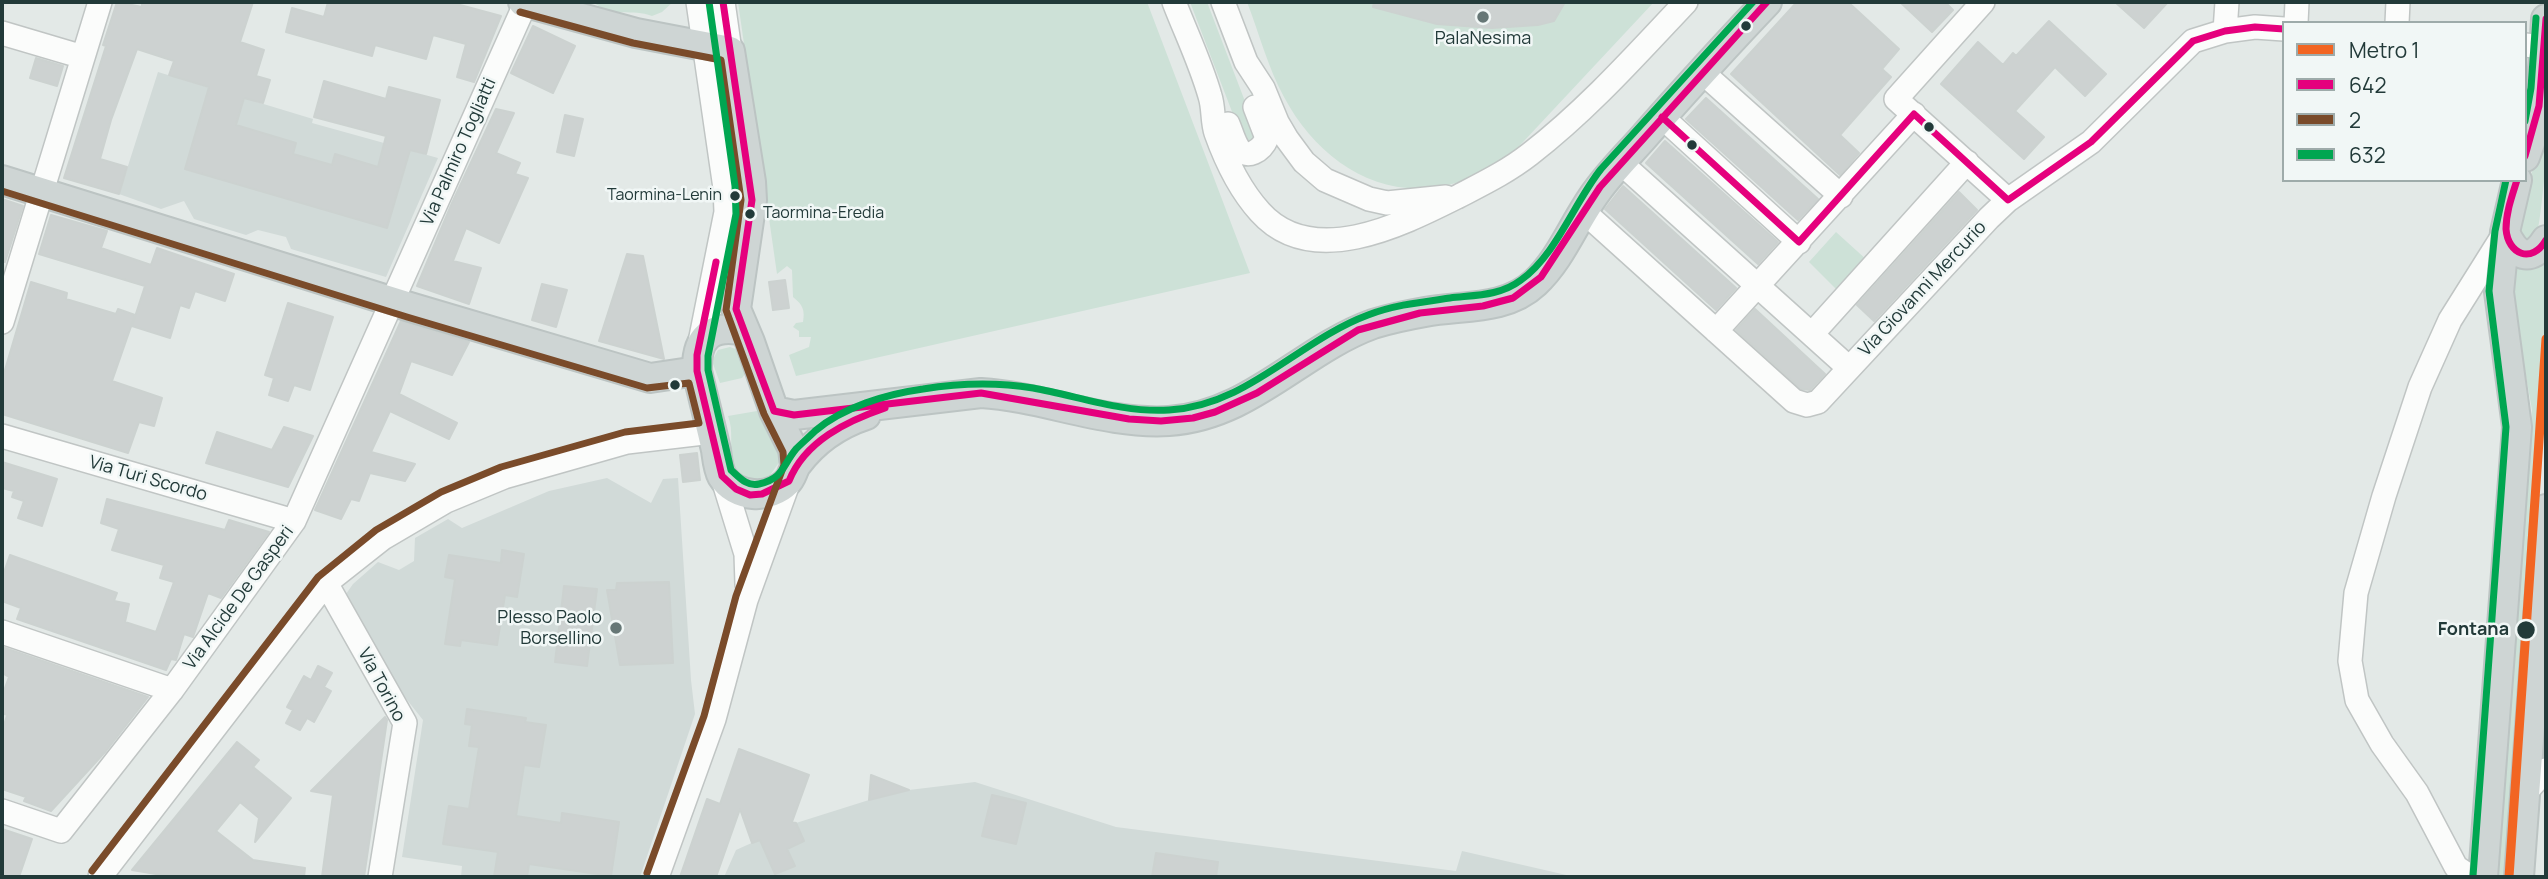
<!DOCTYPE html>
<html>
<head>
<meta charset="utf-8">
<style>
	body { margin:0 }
	#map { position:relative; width:2548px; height:879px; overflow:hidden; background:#e3e9e7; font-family:Manrope,sans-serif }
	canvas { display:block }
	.frame { position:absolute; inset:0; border:4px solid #223a39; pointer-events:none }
	.legend { position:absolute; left:2282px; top:21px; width:245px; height:161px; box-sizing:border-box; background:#f1f7f6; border:2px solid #9eabaa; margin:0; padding:9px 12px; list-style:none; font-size:21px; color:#223a39 }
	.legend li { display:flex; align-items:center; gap:14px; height:35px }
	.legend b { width:35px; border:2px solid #9eabaa }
</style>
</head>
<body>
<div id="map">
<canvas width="2548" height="879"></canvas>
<div class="frame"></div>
<ul class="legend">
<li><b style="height:9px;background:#f26522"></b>Metro 1</li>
<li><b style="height:9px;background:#e5007d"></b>642</li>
<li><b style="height:9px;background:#7a4b2a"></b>2</li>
<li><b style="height:9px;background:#00a651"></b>632</li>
</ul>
</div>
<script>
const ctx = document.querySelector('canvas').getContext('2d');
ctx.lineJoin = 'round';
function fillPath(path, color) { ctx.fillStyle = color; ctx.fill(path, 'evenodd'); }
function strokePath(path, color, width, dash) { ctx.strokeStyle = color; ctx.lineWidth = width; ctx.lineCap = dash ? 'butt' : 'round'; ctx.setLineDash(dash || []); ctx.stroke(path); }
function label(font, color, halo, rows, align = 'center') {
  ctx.font = font + ' Manrope,sans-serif'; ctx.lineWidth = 5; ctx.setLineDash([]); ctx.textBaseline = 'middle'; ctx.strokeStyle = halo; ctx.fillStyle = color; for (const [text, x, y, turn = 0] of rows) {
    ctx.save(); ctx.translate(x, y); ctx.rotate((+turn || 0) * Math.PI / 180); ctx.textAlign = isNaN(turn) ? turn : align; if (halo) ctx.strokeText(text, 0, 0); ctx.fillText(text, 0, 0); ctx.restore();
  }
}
fillPath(new Path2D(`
	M 158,72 L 313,119 L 312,123 L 438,158 L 386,277 L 291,249 L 286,237 L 258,230 L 246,235 L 194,219 L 184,201 L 161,209 L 119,194 Z
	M 607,478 L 651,503 L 663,479 L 678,478 L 691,680 L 695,714 L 640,877 L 461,877 L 462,866 L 402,857 L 423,720 L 400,691 L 356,617 L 346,594 L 353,584 L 378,562 L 399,570 L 414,561 L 415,538 L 448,519 L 462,528 L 549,491 Z
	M 975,782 L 1116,827 L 1456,871 L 1462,851 L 1575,877 L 724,877 L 736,850 L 796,823 L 869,800 L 909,790 Z`), '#d1dad8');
fillPath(new Path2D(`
	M 593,2 L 673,2 L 662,12 L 652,16 C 632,8 614,19 593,2 Z
	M 738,2 L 1147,2 L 1250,273 L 796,376 L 789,355 L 809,347 L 811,337 L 799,337 L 799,331 L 793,327 L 796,323 L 803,322 C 805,310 803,305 793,297 L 792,270 L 787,266 L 777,274 Z
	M 1190,2 L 1207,2 L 1259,138 L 1256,144 L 1244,143 Z
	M 1247,2 L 1654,2 L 1510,156 C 1492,167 1473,179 1452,184 C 1379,203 1317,159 1284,97 C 1268,68 1259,33 1247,2 Z
	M 2546,131 C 2546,165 2543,200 2537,235 L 2532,242 L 2520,240 C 2516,203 2536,166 2546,131 Z
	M 1836,232 L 1868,261 L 1840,293 L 1809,262 Z
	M 2546,260 L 2546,330 L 2505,877 L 2497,877 L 2532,410 L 2512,297 L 2514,264 C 2526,274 2537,270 2546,260 Z
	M 730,347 L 741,351 L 745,374 L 742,378 L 720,383 L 712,361 L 718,350 Z
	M 757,411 C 765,428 777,443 780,461 L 769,477 C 755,484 736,479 733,462 C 729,446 734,431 728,416 Z`), '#cde1d7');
const building = new Path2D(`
	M 117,2 L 142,7 L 142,2 L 253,2 L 240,42 L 264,50 L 256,76 L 270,80 L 263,103 L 244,98 L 236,125 L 296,143 L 293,154 L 332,165 L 335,154 L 378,167 L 386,136 L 314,117 L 324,81 L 386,99 L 389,87 L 440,100 L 426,154 L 410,150 L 387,228 L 185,169 L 209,87 L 169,75 L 174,61 L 137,49 L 111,120 L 100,159 L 127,167 L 119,194 L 64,178 L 106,46 L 103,45 Z
	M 328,2 L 449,2 L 501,16 L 474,82 L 457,77 L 466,44 L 433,35 L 426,59 L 375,45 L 372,56 L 286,32 L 292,8 L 324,17 Z
	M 1374,2 L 1565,2 L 1554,21 L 1538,25 L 1492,28 L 1437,24 L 1373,7 Z
	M 1797,2 L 1848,2 L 1899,49 L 1882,69 L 1891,77 L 1840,135 L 1859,153 L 1840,175 L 1731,74 Z
	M 1900,2 L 1945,2 L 1953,10 L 1932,32 Z
	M 2115,2 L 2168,2 L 2144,28 Z
	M 2049,21 L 2106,74 L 2085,96 L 2055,67 L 2015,111 L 2044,137 L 2024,159 L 1941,84 L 1978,42 L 2003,65 L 2013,53 L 2016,56 Z
	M 533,26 L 575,46 L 553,93 L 511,73 Z
	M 36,58 L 63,66 L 57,86 L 30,78 Z
	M 1706,98 L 1818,199 L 1798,220 L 1686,119 Z
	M 496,109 L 514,113 L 496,153 L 520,163 L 515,174 L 528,178 L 499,243 L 466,228 L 453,261 L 481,268 L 469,304 L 417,286 L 452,203 Z
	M 565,115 L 583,119 L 574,156 L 557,152 Z
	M 1665,141 L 1778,242 L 1758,264 L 1646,163 Z
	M 1623,186 L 1736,288 L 1716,310 L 1605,209 Z
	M 1959,192 L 1977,210 L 1874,321 L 1857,305 Z
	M 2,199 L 23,206 L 5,262 L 2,262 Z
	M 51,215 L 107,231 L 101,248 L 151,265 L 157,248 L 234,274 L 225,301 L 195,291 L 189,308 L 180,305 L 170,338 L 132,326 L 145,286 L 39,254 Z
	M 627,254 L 643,256 L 664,359 L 599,341 Z
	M 785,280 L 789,308 L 773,310 L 769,282 Z
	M 31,282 L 67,293 L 66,299 L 116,314 L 118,309 L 135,315 L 112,381 L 162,398 L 154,426 L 139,422 L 128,453 L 2,414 L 2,380 Z
	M 542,284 L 567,290 L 556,327 L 532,320 Z
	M 288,303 L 333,317 L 310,390 L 294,385 L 288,401 L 269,395 L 274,378 L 265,375 Z
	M 1755,309 L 1825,374 L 1810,390 L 1801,389 L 1736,330 Z
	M 401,321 L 469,342 L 452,375 L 411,361 L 399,394 L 457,423 L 449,439 L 390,411 L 371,452 L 415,464 L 405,481 L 370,473 L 359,501 L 351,499 L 341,519 L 315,510 Z
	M 284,427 L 313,436 L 288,487 L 206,463 L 217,432 L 272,450 Z
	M 697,453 L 700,480 L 683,482 L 680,455 Z
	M 2,462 L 57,479 L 42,526 L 18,518 L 24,501 L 12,497 L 14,491 L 2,488 Z
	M 107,499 L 225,530 L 229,520 L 269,532 L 221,598 L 208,593 L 193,637 L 184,634 L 176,660 L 171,659 L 166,670 L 17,619 L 21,608 L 2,601 L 2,578 L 10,555 L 117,593 L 114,601 L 129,604 L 125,622 L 156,632 L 174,582 L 160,578 L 164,565 L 112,550 L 119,529 L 101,523 Z
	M 502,550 L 524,554 L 517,597 L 505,595 L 497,645 L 461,640 L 460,646 L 445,644 L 455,579 L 445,577 L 449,555 L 501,563 Z
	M 669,582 L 673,663 L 620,665 L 607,590 L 616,590 L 617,583 Z
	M 564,586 L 597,589 L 587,666 L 555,662 Z
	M 2,647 L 148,697 L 106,751 L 51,811 L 24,801 L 26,797 L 2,789 L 2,732 L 7,715 L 2,713 L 2,696 L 9,677 L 2,673 Z
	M 318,666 L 332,673 L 324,687 L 331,691 L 314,722 L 307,718 L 300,730 L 286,723 L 293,710 L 287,707 L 304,676 L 311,680 Z
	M 467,709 L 526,718 L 525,722 L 546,725 L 539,767 L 524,765 L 516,816 L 561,823 L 562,813 L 619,822 L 611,876 L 529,864 L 527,877 L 494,877 L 498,852 L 443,844 L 449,806 L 469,809 L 479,747 L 469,746 L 472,725 L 465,724 Z
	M 385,717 L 387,720 L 364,877 L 322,877 L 333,795 L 311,791 Z
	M 237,742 L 259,760 L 253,767 L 291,798 L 255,842 L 259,818 L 240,802 L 216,831 L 253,860 L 305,868 L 304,877 L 174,877 L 132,870 Z
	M 739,749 L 809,775 L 792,822 L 796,823 L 804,841 L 787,849 L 795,866 L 775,874 L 760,840 L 752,843 L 740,809 L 716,877 L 680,877 L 707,799 L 720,804 Z
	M 871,775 L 909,790 L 869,800 Z
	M 992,795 L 1026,803 L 1016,844 L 982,836 Z
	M 2,829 L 32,839 L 19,877 L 2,877 Z
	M 1156,853 L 1218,862 L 1216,877 L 1152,877 Z`);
fillPath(building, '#cdd2d1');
strokePath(building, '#ccd2d0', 2);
const minor = new Path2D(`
	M 698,2 L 725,188 L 726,212 L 700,342
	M 723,2 L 730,51
	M 1174,2 C 1186,33 1201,64 1210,96 C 1214,108 1212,121 1216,133 C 1226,161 1240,190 1260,212 C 1312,270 1401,225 1457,197 C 1482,184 1507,172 1530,154 C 1587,110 1636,55 1686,2
	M 1223,2 L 1246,62 L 1263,88 L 1277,122 L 1287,139 L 1304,162 L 1325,180 L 1369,199 L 1387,203 L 1446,197
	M 1983,2 L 1896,99 L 2008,200
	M 2296,23 L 2297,2
	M 2397,23 L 2398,2
	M 2225,31 L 2227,2
	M 2,33 L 83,57
	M 2525,45 L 2544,47
	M 1702,72 L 1841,196
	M 1662,117 L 1799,242
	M 1228,124 C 1231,131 1233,139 1237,146 C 1246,162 1262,150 1267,138 L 1255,107
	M 1621,163 L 1849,368
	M 1583,211 L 1794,401 L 1807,405 L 1818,402 L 1989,218 L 2008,200 L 2091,142 L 2193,41 L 2225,31 L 2255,27 L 2284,29
	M 2,322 L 100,2
	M 1716,331 L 1914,114
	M 1812,334 L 1967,162
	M 2,436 L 294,521
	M 722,476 L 746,554 L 747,584
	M 326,583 L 405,723 L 380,877
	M 2,632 L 172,690
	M 2525,793 L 2546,770
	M 2,811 L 61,831 L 172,690 L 294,521 L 526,2
	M 100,877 L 326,583 L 383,538 L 446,501 L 504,477 L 627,442 L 712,432
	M 657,877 L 714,719 L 746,600 L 789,481
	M 2471,877 L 2456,867 L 2417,793 L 2382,744 L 2357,700 L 2350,661 L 2356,593 L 2384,496 L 2420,387 L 2450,320 L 2504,234`);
const major = new Path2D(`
	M 523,2 L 636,33 L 730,51 L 751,182 L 752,200 L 736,309 L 750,342 L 774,411 L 793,449 L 795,466
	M 2525,157 C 2543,113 2543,66 2546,19
	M 2,180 L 410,307 L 650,378 L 697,371
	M 2505,232 C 2514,256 2531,264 2546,240
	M 745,331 C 711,324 696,337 697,371 C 703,397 710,423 716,450 C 717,457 718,469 722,476 C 735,498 770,500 787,482 C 792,478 793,469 797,464 C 814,441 839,424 866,415
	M 774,411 L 794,415 L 981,393 C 1044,397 1106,425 1169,421 C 1250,416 1301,350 1373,324 C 1389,319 1408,315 1425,312 C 1462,305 1505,311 1535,283 C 1562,258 1575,220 1597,191 C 1612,170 1632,151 1649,131 C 1688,87 1727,44 1767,2
	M 2483,877 L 2517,427 L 2499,292 L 2505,232 L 2517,180
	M 2519,877 L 2546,509`);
strokePath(minor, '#c0c5c4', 26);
strokePath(major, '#bcc4c3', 32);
strokePath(minor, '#fbfcfb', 23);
strokePath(major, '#ced5d4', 28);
strokePath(new Path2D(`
	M 723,2 L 752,200 L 736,309 L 774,411 L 794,415 L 981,393 L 1129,419 L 1161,421 L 1193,418 L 1215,412 L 1257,393 L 1358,330 L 1420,313 L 1483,306 L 1513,298 L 1541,277 L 1600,187 L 1767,2
	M 1662,117 L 1799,242 L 1914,114 L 2008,200 L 2091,142 L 2193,41 L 2225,31 L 2255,27 L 2284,29
	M 2525,156 L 2539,106 L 2546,19
	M 2517,180 C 2512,196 2506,212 2506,229 C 2508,255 2532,264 2546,240
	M 716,262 L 697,355 L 697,371 L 722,476 L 736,489 L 750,495 L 762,494 L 789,481 C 805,441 847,421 885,408`), '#e5007d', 7);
strokePath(new Path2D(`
	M 520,12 L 633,43 L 721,60 L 741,200 L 726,310 L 764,414 L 783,452 L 784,465 L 736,596 L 704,716 L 647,873
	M 2,191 L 407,317 L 647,388 L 689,383 L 699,423 L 625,432 L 501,467 L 441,492 L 376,530 L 318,577 L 92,871`), '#7a4b2a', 7);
strokePath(new Path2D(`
	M 709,2 L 735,186 L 736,214 L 708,356 L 708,370 L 731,470 C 739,477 747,487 759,484 C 784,478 782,466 796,449 C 802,443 809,437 815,431 C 843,407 887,394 923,389 C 960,383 996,382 1033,388 C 1078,396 1123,413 1169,410 C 1247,406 1298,341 1368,315 C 1394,305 1422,302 1450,298 C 1475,295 1500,296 1521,280 C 1556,255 1574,203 1601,169 L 1753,2
	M 2525,121 L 2531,88 L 2536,18
	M 2473,876 L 2506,427 L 2489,291 L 2495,231 L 2506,180`), '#00a651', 7);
strokePath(new Path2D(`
	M 2509,877 L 2546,339`), '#f26522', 9);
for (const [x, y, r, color] of [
	[1483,17,7,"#667776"],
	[1746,26,6,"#223a39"],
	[1929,127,6,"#223a39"],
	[1692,145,6,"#223a39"],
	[735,196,6,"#223a39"],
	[750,214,6,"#223a39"],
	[675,385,6,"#223a39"],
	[616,628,7,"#667776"],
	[2526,630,10,"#223a39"]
]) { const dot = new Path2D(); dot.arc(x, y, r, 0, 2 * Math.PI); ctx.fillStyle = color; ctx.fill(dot); strokePath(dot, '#f1f7f6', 2.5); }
label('16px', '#223a39', '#f1f7f6', [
	["Taormina-Lenin",722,196],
	["Taormina-Eredia",763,214,"left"]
], 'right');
label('18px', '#223a39', '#f1f7f6', [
	["PalaNesima",1483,39],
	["Plesso Paolo",602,618,"right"],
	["Borsellino",602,639,"right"]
]);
label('18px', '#223a39', '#f1f7f6', [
	["Via Palmiro Togliatti",459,152,-66],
	["Via Giovanni Mercurio",1923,289,-47],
	["Via Turi Scordo",148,479,16],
	["Via Alcide De Gasperi",239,598,-54],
	["Via Torino",381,685,62]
]);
label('bold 18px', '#223a39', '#f1f7f6', [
	["Fontana",2509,630]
], 'right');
</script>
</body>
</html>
